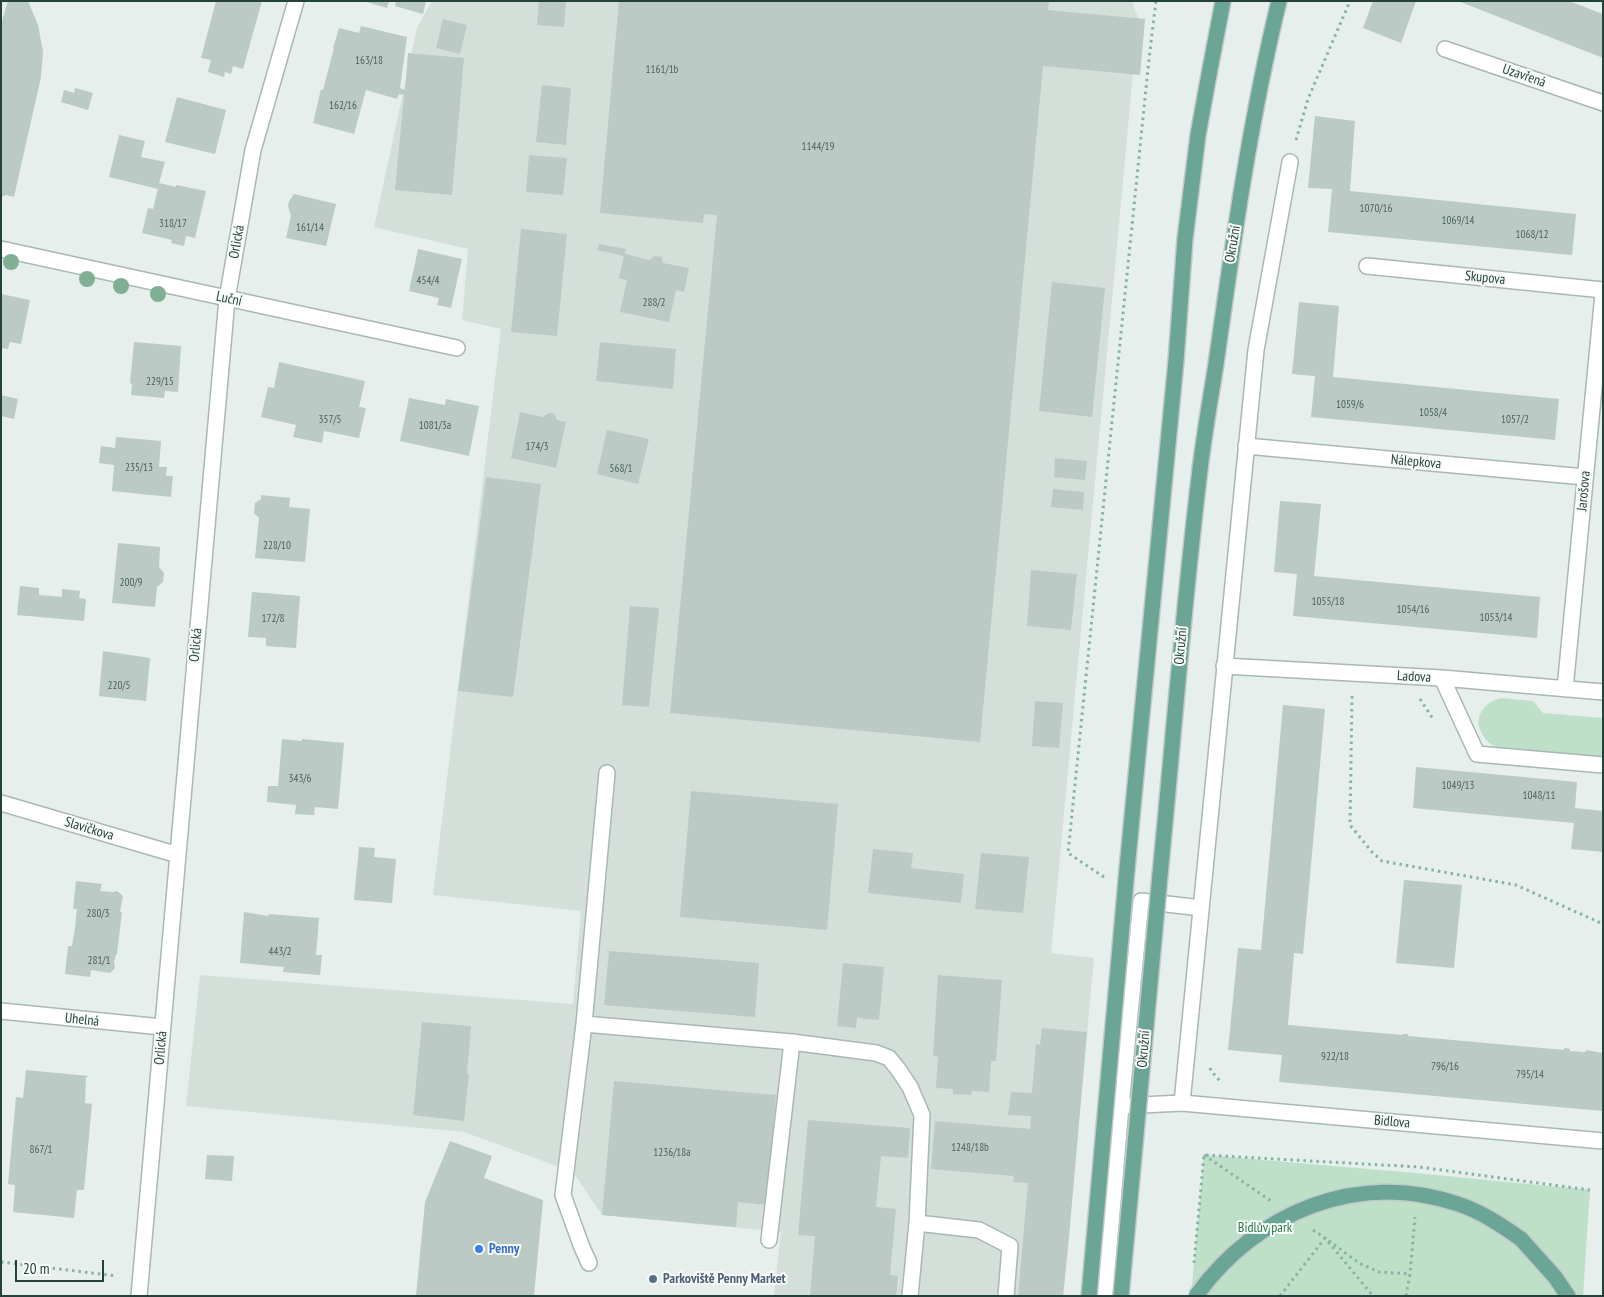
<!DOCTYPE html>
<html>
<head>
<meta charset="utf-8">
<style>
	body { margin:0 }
	#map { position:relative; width:1604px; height:1297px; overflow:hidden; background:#e6efeb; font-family:"PT Sans Narrow",sans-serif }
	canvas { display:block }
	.frame { position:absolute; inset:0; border:2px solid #24423a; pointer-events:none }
	.scale { position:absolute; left:15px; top:1260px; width:89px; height:22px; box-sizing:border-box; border:2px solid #24423a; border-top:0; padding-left:6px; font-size:15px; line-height:18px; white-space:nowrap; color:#24423a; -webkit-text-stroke:4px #f7fbf9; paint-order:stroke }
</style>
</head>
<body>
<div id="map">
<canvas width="1604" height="1297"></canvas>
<div class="frame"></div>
<div class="scale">20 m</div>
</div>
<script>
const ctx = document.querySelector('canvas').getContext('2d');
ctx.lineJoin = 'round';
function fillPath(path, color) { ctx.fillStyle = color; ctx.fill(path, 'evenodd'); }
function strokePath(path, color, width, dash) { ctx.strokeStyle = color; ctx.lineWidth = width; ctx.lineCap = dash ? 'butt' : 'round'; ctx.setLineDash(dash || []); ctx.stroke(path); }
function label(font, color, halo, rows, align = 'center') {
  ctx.font = font + ' "PT Sans Narrow",sans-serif'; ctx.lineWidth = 4; ctx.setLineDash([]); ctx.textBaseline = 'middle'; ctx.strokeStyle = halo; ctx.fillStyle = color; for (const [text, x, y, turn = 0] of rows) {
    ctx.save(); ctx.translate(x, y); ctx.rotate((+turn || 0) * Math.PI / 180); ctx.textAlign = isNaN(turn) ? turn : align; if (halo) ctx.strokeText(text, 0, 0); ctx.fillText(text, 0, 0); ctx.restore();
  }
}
fillPath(new Path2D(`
	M 432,1 L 1132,1 L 1138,18 L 1145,19 L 1140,75 L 1133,74 L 1051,953 L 1094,958 L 1063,1296 L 774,1296 L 781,1232 L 602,1215 L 573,1172 L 464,1132 L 186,1106 L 200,975 L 573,1004 L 581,911 L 433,895 L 501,329 L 462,320 L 468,249 L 374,227 L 417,28 Z`), '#d4dfda');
fillPath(new Path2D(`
	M 1501,698 L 1533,701 L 1543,713 L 1603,718 L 1603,759 L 1499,749 C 1472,736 1471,706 1501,698 Z
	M 1204,1155 L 1416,1173 L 1590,1190 L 1583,1296 L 1191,1296 Z`), '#bfe0c8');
fillPath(new Path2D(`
	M 8,1 L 28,1 L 38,25 L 43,51 L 41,77 L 14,197 L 6,195 L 1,197 L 1,24 Z
	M 216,1 L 262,1 L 243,69 L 233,66 L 231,74 L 225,72 L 224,77 L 208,72 L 211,60 L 201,58 Z
	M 363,1 L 389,1 L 387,8 Z
	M 396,1 L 426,1 L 423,14 L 395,6 Z
	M 539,1 L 566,1 L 564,27 L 537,25 Z
	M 619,1 L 1049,1 L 1048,10 L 1145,19 L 1140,75 L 1043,66 L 980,742 L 670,713 L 717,215 L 704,214 L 703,223 L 600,213 Z
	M 1373,1 L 1416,1 L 1401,43 L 1363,28 Z
	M 1458,1 L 1569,1 L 1603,14 L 1603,58 Z
	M 443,19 L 467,25 L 460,54 L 436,48 Z
	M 361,26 L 407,37 L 400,88 L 405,90 L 408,53 L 464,58 L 452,195 L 395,190 L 404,95 L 399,94 L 397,99 L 366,90 L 354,134 L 313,123 L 321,89 L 323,90 L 334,48 L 333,48 L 339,28 L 359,33 Z
	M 542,85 L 571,88 L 566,145 L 536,142 Z
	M 75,88 L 93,93 L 88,110 L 61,102 L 64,90 L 74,93 Z
	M 177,97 L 226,110 L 215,154 L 165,142 Z
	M 1315,116 L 1355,121 L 1350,191 L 1576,214 L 1572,255 L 1328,232 L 1332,189 L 1308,188 Z
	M 119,135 L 145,141 L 141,157 L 165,162 L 159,183 L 176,187 L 176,185 L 206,191 L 195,238 L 186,236 L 184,246 L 171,243 L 172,240 L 142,233 L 148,208 L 153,209 L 158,189 L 109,177 Z
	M 529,155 L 567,158 L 563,195 L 526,192 Z
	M 294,194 L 336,204 L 326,246 L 286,238 L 291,216 L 288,206 L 289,201 Z
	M 521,229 L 567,234 L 557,336 L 511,332 Z
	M 599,244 L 626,249 L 625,254 L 650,260 L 654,256 L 662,257 L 663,263 L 689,268 L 684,292 L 676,290 L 669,322 L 620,312 L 627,280 L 619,278 L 624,256 L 597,250 Z
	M 418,249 L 462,259 L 451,308 L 437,305 L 439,298 L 409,291 Z
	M 1052,282 L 1105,288 L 1092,417 L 1039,411 Z
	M 1,294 L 30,300 L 21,344 L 10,342 L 8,349 L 1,348 Z
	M 1299,302 L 1339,306 L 1333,377 L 1559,399 L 1555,440 L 1311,417 L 1315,376 L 1292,374 Z
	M 134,342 L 181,346 L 178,392 L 165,391 L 164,398 L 131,395 L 132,384 L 130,383 Z
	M 600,342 L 676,349 L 673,389 L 596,381 Z
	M 279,362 L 365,381 L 359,407 L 366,408 L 359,438 L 324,431 L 322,443 L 293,437 L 296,425 L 261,417 L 268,387 L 274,388 Z
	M 1,395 L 18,399 L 14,419 L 1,416 Z
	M 409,398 L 445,405 L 446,399 L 479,406 L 469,456 L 400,441 Z
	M 520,412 L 543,417 L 547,414 L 552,413 L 555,415 L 557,420 L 566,422 L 556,468 L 511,458 Z
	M 607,430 L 649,439 L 638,484 L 597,474 Z
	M 116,437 L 161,441 L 159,467 L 167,467 L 166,476 L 173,476 L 171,497 L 112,491 L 114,465 L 99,463 L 101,446 L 115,448 Z
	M 1055,458 L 1087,461 L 1085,480 L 1054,477 Z
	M 486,477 L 541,484 L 513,697 L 458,691 Z
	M 1053,489 L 1084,492 L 1083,510 L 1051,507 Z
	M 261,495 L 290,498 L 289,507 L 310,509 L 305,562 L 255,558 L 259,518 L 254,513 L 255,503 L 261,499 Z
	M 1280,501 L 1321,504 L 1314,576 L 1540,597 L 1537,638 L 1293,616 L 1297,574 L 1274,572 Z
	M 118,543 L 160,547 L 159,567 L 164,573 L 163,582 L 157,587 L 155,607 L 112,603 Z
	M 1031,570 L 1077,574 L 1071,630 L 1027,626 Z
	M 20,586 L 39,588 L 39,595 L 62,597 L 62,589 L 80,591 L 79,598 L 86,599 L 84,621 L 17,615 Z
	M 252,592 L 300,596 L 296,648 L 266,646 L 266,638 L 248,637 Z
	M 630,606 L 659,608 L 649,707 L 622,705 Z
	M 103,651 L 150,658 L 146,701 L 99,696 Z
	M 1035,701 L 1063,703 L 1059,748 L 1032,746 Z
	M 1283,705 L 1325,709 L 1303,954 L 1294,953 L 1288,1025 L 1402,1035 L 1402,1034 L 1408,1034 L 1408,1036 L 1564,1050 L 1564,1048 L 1570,1049 L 1570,1051 L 1586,1052 L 1586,1050 L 1603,1053 L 1603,1111 L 1279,1082 L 1282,1055 L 1228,1050 L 1238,948 L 1261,950 Z
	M 282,739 L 302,741 L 302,739 L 344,743 L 338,809 L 315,807 L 314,815 L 295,814 L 296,805 L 267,802 L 268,786 L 278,786 Z
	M 1416,767 L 1577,782 L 1575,808 L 1603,811 L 1603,852 L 1571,849 L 1574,823 L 1413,808 Z
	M 691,791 L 838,804 L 827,930 L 680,917 Z
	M 359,847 L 375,848 L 374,857 L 396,859 L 392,903 L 354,900 Z
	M 873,849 L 913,853 L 911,868 L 964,874 L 961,903 L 868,893 Z
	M 981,853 L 1029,857 L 1023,913 L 975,909 Z
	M 1404,880 L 1462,885 L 1454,968 L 1396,963 Z
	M 76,881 L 102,884 L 100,891 L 113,892 L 117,891 L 123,896 L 120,912 L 122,912 L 117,954 L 116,954 L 114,962 L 115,968 L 110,973 L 91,970 L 90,977 L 65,974 L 68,946 L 72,946 L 75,928 L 77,909 L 73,909 Z
	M 244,912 L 268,916 L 269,914 L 319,918 L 316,955 L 322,955 L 320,975 L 283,972 L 284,967 L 240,963 Z
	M 609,951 L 759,963 L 755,1017 L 604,1005 Z
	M 843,963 L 884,967 L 879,1020 L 857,1018 L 856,1028 L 837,1026 Z
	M 938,975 L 1002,980 L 996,1061 L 991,1061 L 989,1092 L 972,1091 L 971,1095 L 953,1094 L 953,1089 L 936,1088 L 938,1057 L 933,1056 Z
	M 422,1022 L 471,1026 L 467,1074 L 469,1074 L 464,1121 L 413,1115 Z
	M 1042,1028 L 1087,1032 L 1068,1248 L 1063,1296 L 1018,1296 L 1028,1183 L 1013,1182 L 1014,1176 L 931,1169 L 935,1121 L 1030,1129 L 1031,1116 L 1008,1115 L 1011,1092 L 1032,1093 L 1036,1044 L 1040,1045 Z
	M 26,1070 L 88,1076 L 88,1077 L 86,1077 L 85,1103 L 92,1104 L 84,1190 L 77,1190 L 74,1218 L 13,1212 L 15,1185 L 8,1184 L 16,1097 L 23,1098 Z
	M 614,1081 L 776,1095 L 767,1205 L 738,1202 L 736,1227 L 602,1215 Z
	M 808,1120 L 910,1128 L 908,1158 L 881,1156 L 876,1207 L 896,1209 L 890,1275 L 898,1276 L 896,1296 L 810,1296 L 815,1236 L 798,1235 Z
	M 450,1141 L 492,1156 L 484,1178 L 543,1200 L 534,1296 L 416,1296 L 425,1202 Z
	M 207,1155 L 234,1156 L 232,1181 L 205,1179 Z`), '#bbcac4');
const minor = new Path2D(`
	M 1445,49 L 1603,103
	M 1,249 L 457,348
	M 1367,266 L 1603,290
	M 1246,446 L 1585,477
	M 1224,666 L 1442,678 L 1603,692
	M 1442,678 L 1477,754 L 1603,765
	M 1565,689 L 1603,294
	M 1,803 L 178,855
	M 1,1011 L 162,1027
	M 584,1024 L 792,1042 L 769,1240
	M 792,1042 L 876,1053 L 889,1058 L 898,1069 L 910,1087 L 922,1115 L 917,1223 L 910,1296
	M 1182,1103 L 1256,350 L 1290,162
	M 1121,1106 L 1141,901 L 1201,908
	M 917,1223 L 979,1230 L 1010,1246 L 1006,1296
	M 589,1263 L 581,1245 L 563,1195 L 584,1024 L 607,773
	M 139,1296 L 227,299 L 253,150 L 296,1
	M 1105,1296 L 1121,1106 L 1182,1103 L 1603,1141`);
const major = new Path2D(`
	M 1127,869 L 1176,361 L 1185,239 L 1198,135 L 1210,69 L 1223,1
	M 1160,875 C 1173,743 1183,610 1199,478 C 1203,440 1210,402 1216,364 C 1233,242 1250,120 1279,1
	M 1521,1239 L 1555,1277 L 1568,1296`);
strokePath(minor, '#a8b8b2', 18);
strokePath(major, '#c2cac8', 18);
strokePath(new Path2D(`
	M 1296,140 L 1308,99 L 1350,1
	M 1352,696 L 1350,825 L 1372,852 L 1382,861 L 1516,885 L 1603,924
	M 1420,699 L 1433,719
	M 1104,877 L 1068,853 L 1149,59 L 1156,1
	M 1210,1068 L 1211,1071 L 1221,1082
	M 1204,1155 L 1271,1201
	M 1313,1230 L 1325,1238 L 1373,1296
	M 1,1262 L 117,1276
	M 1194,1263 L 1204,1155 L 1419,1167 L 1590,1190
	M 1280,1296 L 1325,1238 L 1359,1263 L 1379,1272 L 1410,1274
	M 1406,1296 L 1410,1274 L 1415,1217`), '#86b3a5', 3, [2.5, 4]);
strokePath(minor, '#fff', 15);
strokePath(major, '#6aa596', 15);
const majorBridge = new Path2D(`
	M 1089,1296 L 1127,869
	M 1121,1296 L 1160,875
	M 1196,1296 C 1256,1212 1358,1170 1458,1204 C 1482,1212 1501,1225 1521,1239`);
strokePath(majorBridge, '#c2cac8', 18, []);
strokePath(majorBridge, '#6aa596', 15);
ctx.fillStyle = '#80af93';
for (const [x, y] of [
	[11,262],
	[87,279],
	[121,286],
	[158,294]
]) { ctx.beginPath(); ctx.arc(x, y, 8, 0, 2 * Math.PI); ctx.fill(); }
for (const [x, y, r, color] of [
	[479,1249,5,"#3f7fe0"],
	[653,1279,5,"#5c6f8a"]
]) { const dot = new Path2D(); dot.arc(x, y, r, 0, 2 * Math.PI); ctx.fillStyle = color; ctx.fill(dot); strokePath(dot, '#f7fbf9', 2); }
label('11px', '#4a645c', null, [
	["163/18",369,61],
	["1161/1b",662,70],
	["162/16",343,106],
	["1144/19",818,147],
	["1070/16",1376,209],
	["1069/14",1458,221],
	["318/17",173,224],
	["161/14",310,228],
	["1068/12",1532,235],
	["454/4",428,281],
	["288/2",654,303],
	["229/15",160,382],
	["1059/6",1350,405],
	["1058/4",1433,413],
	["357/5",330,420],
	["1057/2",1515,420],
	["1081/3a",435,426],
	["174/3",537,447],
	["235/13",139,468],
	["568/1",621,469],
	["228/10",277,546],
	["200/9",131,583],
	["1055/18",1328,602],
	["1054/16",1413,610],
	["1053/14",1496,618],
	["172/8",273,619],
	["220/5",119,686],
	["343/6",300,779],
	["1049/13",1458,786],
	["1048/11",1539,796],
	["280/3",98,914],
	["443/2",280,952],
	["281/1",99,961],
	["922/18",1335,1057],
	["796/16",1445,1067],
	["795/14",1530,1075],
	["1248/18b",970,1148],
	["867/1",41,1150],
	["1236/18a",672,1153]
]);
label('14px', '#24423a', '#f7fbf9', [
	["Uzavřená",1524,76,19],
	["Orlická",237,242,-80],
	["Okružní",1233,244,-81],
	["Skupova",1485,278,6],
	["Luční",229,299,12],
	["Nálepkova",1416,462,5],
	["Jarošova",1584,491,-85],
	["Orlická",196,645,-85],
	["Okružní",1181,646,-85],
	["Ladova",1414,677,3],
	["Slavíčkova",89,829,17],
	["Uhelná",82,1020,6],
	["Orlická",161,1048,-85],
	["Okružní",1144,1049,-85],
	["Bidlova",1392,1122,5]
]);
label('14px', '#2d7a4b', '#f7fbf9', [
	["Bidlův park",1265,1228]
]);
label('bold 14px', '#366cbe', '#f7fbf9', [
	["Penny",489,1249]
], 'left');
label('bold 14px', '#4e5e75', '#f7fbf9', [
	["Parkoviště Penny Market",663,1279]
], 'left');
</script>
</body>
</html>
